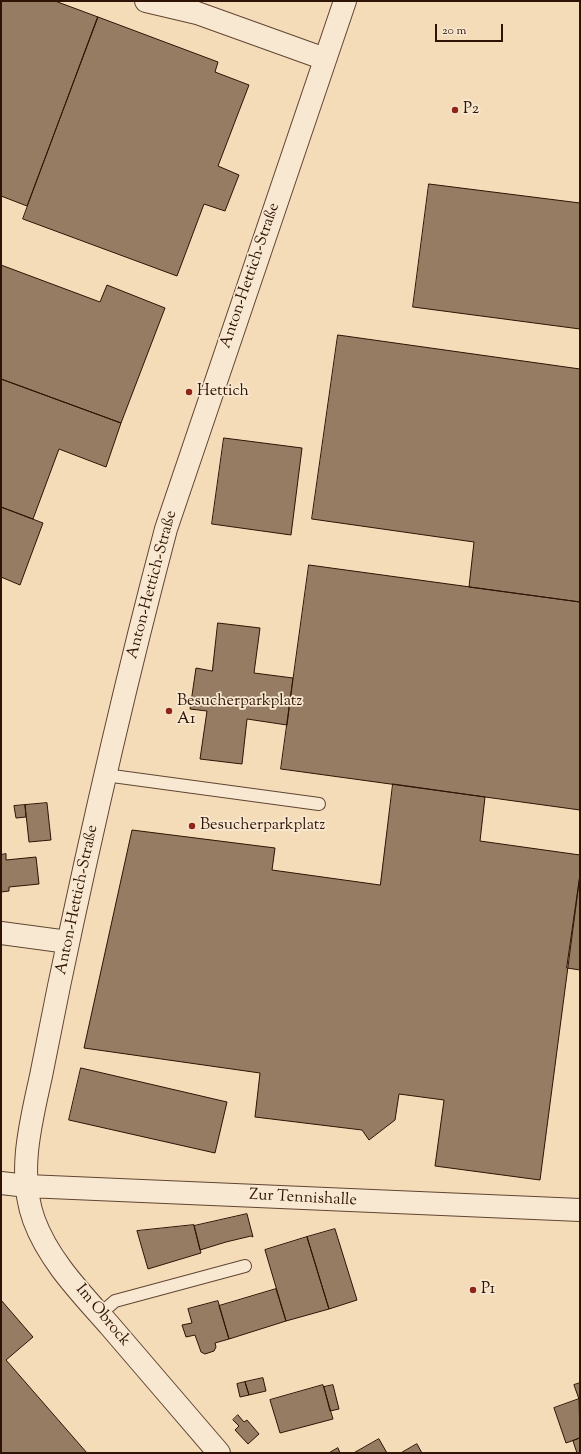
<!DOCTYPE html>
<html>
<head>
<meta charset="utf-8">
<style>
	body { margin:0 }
	#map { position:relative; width:581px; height:1454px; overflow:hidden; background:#f5dcb8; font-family:"Sorts Mill Goudy",serif }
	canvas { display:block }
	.frame { position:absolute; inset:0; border:2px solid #2f1305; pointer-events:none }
	.scale { position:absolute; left:435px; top:24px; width:68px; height:18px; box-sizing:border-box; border:2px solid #2f1305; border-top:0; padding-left:5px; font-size:12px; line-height:14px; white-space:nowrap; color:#2f1305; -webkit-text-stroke:3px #f8e8d1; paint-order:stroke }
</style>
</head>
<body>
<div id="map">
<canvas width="581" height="1454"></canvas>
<div class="frame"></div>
<div class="scale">20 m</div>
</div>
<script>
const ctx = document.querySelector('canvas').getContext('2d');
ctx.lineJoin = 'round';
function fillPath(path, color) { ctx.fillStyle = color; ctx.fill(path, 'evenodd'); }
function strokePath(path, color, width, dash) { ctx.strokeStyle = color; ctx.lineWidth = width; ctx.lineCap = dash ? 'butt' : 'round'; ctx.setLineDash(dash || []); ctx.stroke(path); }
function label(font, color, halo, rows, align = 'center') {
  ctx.font = font + ' "Sorts Mill Goudy",serif'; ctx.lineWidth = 3.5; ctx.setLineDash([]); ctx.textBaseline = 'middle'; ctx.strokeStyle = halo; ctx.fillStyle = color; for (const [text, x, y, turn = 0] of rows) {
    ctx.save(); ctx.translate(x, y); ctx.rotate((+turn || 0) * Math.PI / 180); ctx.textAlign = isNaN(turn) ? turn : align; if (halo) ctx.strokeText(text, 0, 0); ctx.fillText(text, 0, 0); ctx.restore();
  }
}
const building = new Path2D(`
	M 1,1 L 55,1 L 98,17 L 27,206 L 1,196 Z
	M 98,17 L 218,62 L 215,72 L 249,85 L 218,166 L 239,175 L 225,211 L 204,204 L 177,276 L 23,219 Z
	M 429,184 L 580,203 L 580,329 L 413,307 Z
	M 1,265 L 100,302 L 107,285 L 165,308 L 121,423 L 1,379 Z
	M 338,335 L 580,369 L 580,602 L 469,587 L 474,542 L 312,519 Z
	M 1,379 L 121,423 L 106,467 L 59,449 L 33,519 L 1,507 Z
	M 224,438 L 302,448 L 291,535 L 212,524 Z
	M 1,507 L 43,523 L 20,585 L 1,577 Z
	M 309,565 L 580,602 L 580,810 L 281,769 Z
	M 218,623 L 260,628 L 254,673 L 293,678 L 287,725 L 247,719 L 242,764 L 200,759 L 207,711 L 190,709 L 196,668 L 212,671 Z
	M 393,784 L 485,797 L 480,841 L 580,855 L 580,875 L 540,1180 L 435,1166 L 444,1100 L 399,1094 L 395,1120 L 369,1140 L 362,1130 L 255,1117 L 260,1073 L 84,1048 L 132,830 L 275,848 L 272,870 L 380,885 Z
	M 47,803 L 51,840 L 29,842 L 25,805 Z
	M 25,805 L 26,817 L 16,818 L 14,806 Z
	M 6,854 L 6,860 L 36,857 L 39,884 L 9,887 L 9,891 L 1,892 L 1,855 Z
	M 580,875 L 580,970 L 567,968 Z
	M 81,1068 L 227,1102 L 215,1153 L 69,1120 Z
	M 247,1214 L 253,1237 L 251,1236 L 226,1242 L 200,1250 L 194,1226 Z
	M 194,1225 L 201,1253 L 148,1269 L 137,1231 Z
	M 335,1229 L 357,1300 L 329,1309 L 307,1237 Z
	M 307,1237 L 329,1309 L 286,1321 L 265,1250 Z
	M 276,1289 L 286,1321 L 229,1339 L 219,1306 Z
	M 1,1300 L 33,1337 L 6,1360 L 87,1453 L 1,1453 Z
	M 218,1301 L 229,1339 L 215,1343 L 216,1347 L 214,1351 L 205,1354 L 201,1352 L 195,1335 L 186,1337 L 182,1325 L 192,1323 L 188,1309 Z
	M 263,1378 L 266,1391 L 249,1395 L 245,1382 Z
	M 245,1382 L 249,1395 L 240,1397 L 237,1384 Z
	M 580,1383 L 580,1399 L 579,1399 L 574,1385 Z
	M 323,1385 L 333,1419 L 280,1433 L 270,1400 Z
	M 333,1385 L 339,1409 L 330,1411 L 324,1387 Z
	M 579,1399 L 580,1438 L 566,1443 L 554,1408 Z
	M 238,1415 L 244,1422 L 247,1420 L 259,1434 L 248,1444 L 235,1430 L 239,1426 L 233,1420 Z
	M 580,1438 L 580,1453 L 577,1453 L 573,1441 Z
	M 379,1439 L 387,1453 L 354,1453 Z
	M 417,1444 L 422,1453 L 401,1453 Z
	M 338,1448 L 340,1453 L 329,1453 Z`);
fillPath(building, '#967c62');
strokePath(building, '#2f1305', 1);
const lane = new Path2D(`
	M 105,775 L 319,804
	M 100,1314 L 115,1301 L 245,1266`);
const street = new Path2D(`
	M 146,1 L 197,13 L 325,59
	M 1,933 L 68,942
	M 1,1183 L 27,1186 L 580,1210
	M 219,1453 C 183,1411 146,1368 110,1326 C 82,1294 49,1261 34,1220 C 17,1173 31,1122 41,1076 C 47,1046 53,1016 59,986 C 91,833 126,680 166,529 L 345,1`);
strokePath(lane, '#604532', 14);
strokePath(street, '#604532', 24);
strokePath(lane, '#f8e8d1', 12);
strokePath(street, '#f8e8d1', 22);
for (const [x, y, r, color] of [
	[455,110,4,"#8f2418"],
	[189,392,4,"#8f2418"],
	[169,711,4,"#8f2418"],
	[192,826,4,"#8f2418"],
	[473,1290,4,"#8f2418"]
]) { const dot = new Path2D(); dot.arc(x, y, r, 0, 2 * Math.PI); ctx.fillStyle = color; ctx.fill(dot); strokePath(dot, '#f8e8d1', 1.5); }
label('16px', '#2f1305', '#f8e8d1', [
	["P2",463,110],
	["Hettich",197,392],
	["Besucherparkplatz",177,702],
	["A1",177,720],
	["Besucherparkplatz",200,826],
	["P1",481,1290]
], 'left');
label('16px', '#2f1305', '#f8e8d1', [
	["Anton-Hettich-Straße",251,276,-71],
	["Anton-Hettich-Straße",153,585,-75],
	["Anton-Hettich-Straße",78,900,-78],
	["Zur Tennishalle",303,1199,3],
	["Im Obrock",102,1316,50]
]);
</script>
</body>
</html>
